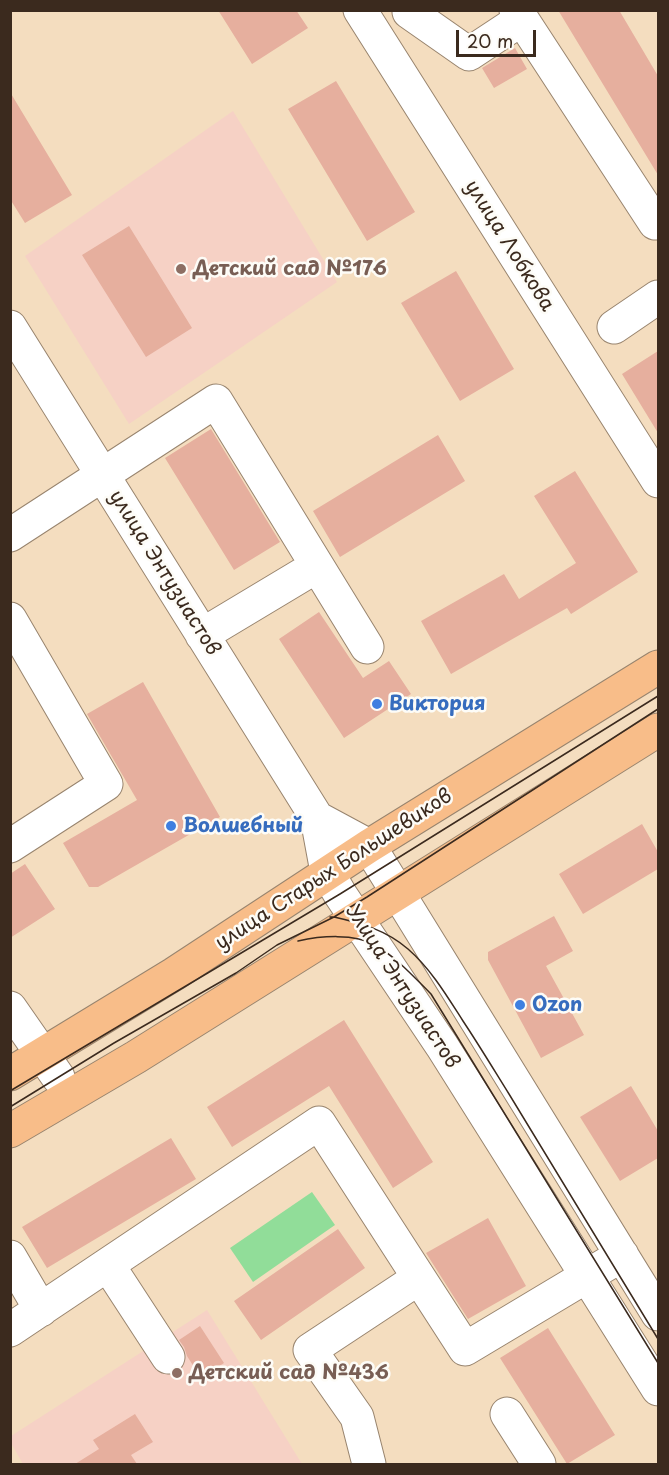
<!DOCTYPE html>
<html>
<head>
<meta charset="utf-8">
<style>
	body { margin:0 }
	#map { position:relative; width:669px; height:1475px; overflow:hidden; background:#f4ddbf; font-family:"Playpen Sans",sans-serif }
	canvas { display:block }
	.frame { position:absolute; inset:0; border:12px solid #3b2a1e; pointer-events:none }
	.scale { position:absolute; left:456px; top:30px; width:80px; height:27px; box-sizing:border-box; border:3px solid #3b2a1e; border-top:0; padding-left:8px; font-size:18px; line-height:21px; white-space:nowrap; color:#3b2a1e; -webkit-text-stroke:4px #fdfcf7; paint-order:stroke }
</style>
</head>
<body>
<div id="map">
<canvas width="669" height="1475"></canvas>
<div class="frame"></div>
<div class="scale">20 m</div>
</div>
<script>
const ctx = document.querySelector('canvas').getContext('2d');
ctx.lineJoin = 'round';
function fillPath(path, color) { ctx.fillStyle = color; ctx.fill(path, 'evenodd'); }
function strokePath(path, color, width, dash) { ctx.strokeStyle = color; ctx.lineWidth = width; ctx.lineCap = dash ? 'butt' : 'round'; ctx.setLineDash(dash || []); ctx.stroke(path); }
function label(font, color, halo, rows, align = 'center') {
  ctx.font = font + ' "Playpen Sans",sans-serif'; ctx.lineWidth = 5; ctx.setLineDash([]); ctx.textBaseline = 'middle'; ctx.strokeStyle = halo; ctx.fillStyle = color; for (const [text, x, y, turn = 0] of rows) {
    ctx.save(); ctx.translate(x, y); ctx.rotate((+turn || 0) * Math.PI / 180); ctx.textAlign = isNaN(turn) ? turn : align; if (halo) ctx.strokeText(text, 0, 0); ctx.fillText(text, 0, 0); ctx.restore();
  }
}
fillPath(new Path2D(`
	M 233,111 L 337,282 L 129,424 L 25,256 Z
	M 207,1310 L 302,1464 L 23,1464 L 11,1443 L 11,1436 Z`), '#f6d1c5');
fillPath(new Path2D(`
	M 312,1192 L 335,1225 L 253,1282 L 230,1248 Z`), '#91dd99');
fillPath(new Path2D(`
	M 218,10 L 296,10 L 308,28 L 252,64 Z
	M 558,10 L 619,10 L 658,76 L 658,175 Z
	M 515,48 L 527,69 L 494,88 L 482,68 Z
	M 336,81 L 415,212 L 367,241 L 288,109 Z
	M 10,92 L 72,195 L 25,223 L 10,199 Z
	M 129,226 L 192,328 L 146,357 L 82,255 Z
	M 456,271 L 514,369 L 460,401 L 401,303 Z
	M 658,351 L 658,433 L 622,374 Z
	M 211,429 L 280,542 L 234,570 L 165,458 Z
	M 438,435 L 465,481 L 340,557 L 313,511 Z
	M 575,471 L 638,572 L 571,614 L 567,608 L 451,674 L 421,621 L 504,574 L 519,599 L 576,563 L 534,496 Z
	M 319,612 L 363,678 L 389,661 L 411,694 L 344,738 L 279,639 Z
	M 143,682 L 220,817 L 98,887 L 89,887 L 63,843 L 137,800 L 87,714 Z
	M 642,824 L 658,852 L 658,869 L 583,914 L 559,874 Z
	M 25,864 L 55,909 L 10,938 L 10,874 Z
	M 554,916 L 573,951 L 546,966 L 584,1035 L 541,1058 L 488,960 L 488,952 Z
	M 344,1020 L 433,1162 L 393,1188 L 329,1086 L 232,1147 L 207,1107 Z
	M 631,1086 L 658,1131 L 658,1158 L 620,1181 L 580,1117 Z
	M 171,1138 L 196,1179 L 47,1268 L 22,1227 Z
	M 488,1218 L 526,1286 L 468,1319 L 426,1253 Z
	M 338,1229 L 365,1268 L 261,1340 L 234,1301 Z
	M 200,1326 L 224,1363 L 201,1378 L 187,1356 L 184,1347 L 179,1340 Z
	M 548,1328 L 615,1435 L 567,1464 L 500,1358 Z
	M 135,1414 L 153,1442 L 131,1455 L 137,1464 L 75,1464 L 99,1449 L 93,1440 Z`), '#e6af9e');
const minor = new Path2D(`
	M 360,10 L 658,481
	M 516,10 L 655,223 L 658,221
	M 409,12 L 469,54 L 522,19
	M 10,327 L 317,818 L 327,872 L 340,894 L 442,1046 L 658,1389
	M 614,327 L 658,297
	M 10,535 L 216,401 L 367,647
	M 10,619 L 106,784 L 10,846
	M 202,635 L 317,566
	M 317,818 L 369,846 L 658,1314
	M 10,1008 L 58,1077
	M 10,1257 L 41,1310
	M 108,1265 L 168,1357
	M 10,1330 L 319,1123 L 465,1349 L 622,1255
	M 507,1414 L 539,1464
	M 369,1464 L 357,1417 L 310,1350 L 419,1278`);
const major = new Path2D(`
	M 10,1074 L 174,974 L 369,846 L 658,667
	M 10,1131 L 136,1057 L 658,730`);
strokePath(minor, '#98846e', 35);
strokePath(major, '#98846e', 35);
strokePath(minor, '#fff', 33);
strokePath(major, '#f8bd89', 33);
strokePath(new Path2D(`
	M 330,917 L 334,917 C 361,923 386,930 408,949 C 431,969 447,996 463,1021 C 479,1045 494,1070 509,1094 C 559,1176 608,1258 658,1339
	M 298,941 C 320,936 355,933 375,945 C 396,957 414,977 431,994 L 658,1363
	M 10,1091 L 340,894 L 658,696
	M 10,1107 L 114,1043 L 236,973 L 277,945 L 334,917 L 367,897 L 658,709`), '#3b2a1e', 1.5);
for (const [x, y, r, color] of [
	[181,269,6,"#8d6e63"],
	[377,704,6,"#3f7fe0"],
	[171,826,6,"#3f7fe0"],
	[520,1005,6,"#3f7fe0"],
	[177,1373,6,"#8d6e63"]
]) { const dot = new Path2D(); dot.arc(x, y, r, 0, 2 * Math.PI); ctx.fillStyle = color; ctx.fill(dot); strokePath(dot, '#fdfcf7', 2); }
label('20px', '#3b2a1e', '#fdfcf7', [
	["улица Лобкова",509,246,58],
	["улица Энтузиастов",164,573,58],
	["улица Старых Большевиков",334,870,-33],
	["Улица Энтузиастов",402,987,57]
]);
label('bold 20px', '#785e54', '#fdfcf7', [
	["Детский сад №176",193,269],
	["Детский сад №436",189,1373]
], 'left');
label('bold 20px', '#366cbe', '#fdfcf7', [
	["Виктория",389,704],
	["Волшебный",183,826],
	["Ozon",532,1005]
], 'left');
</script>
</body>
</html>
